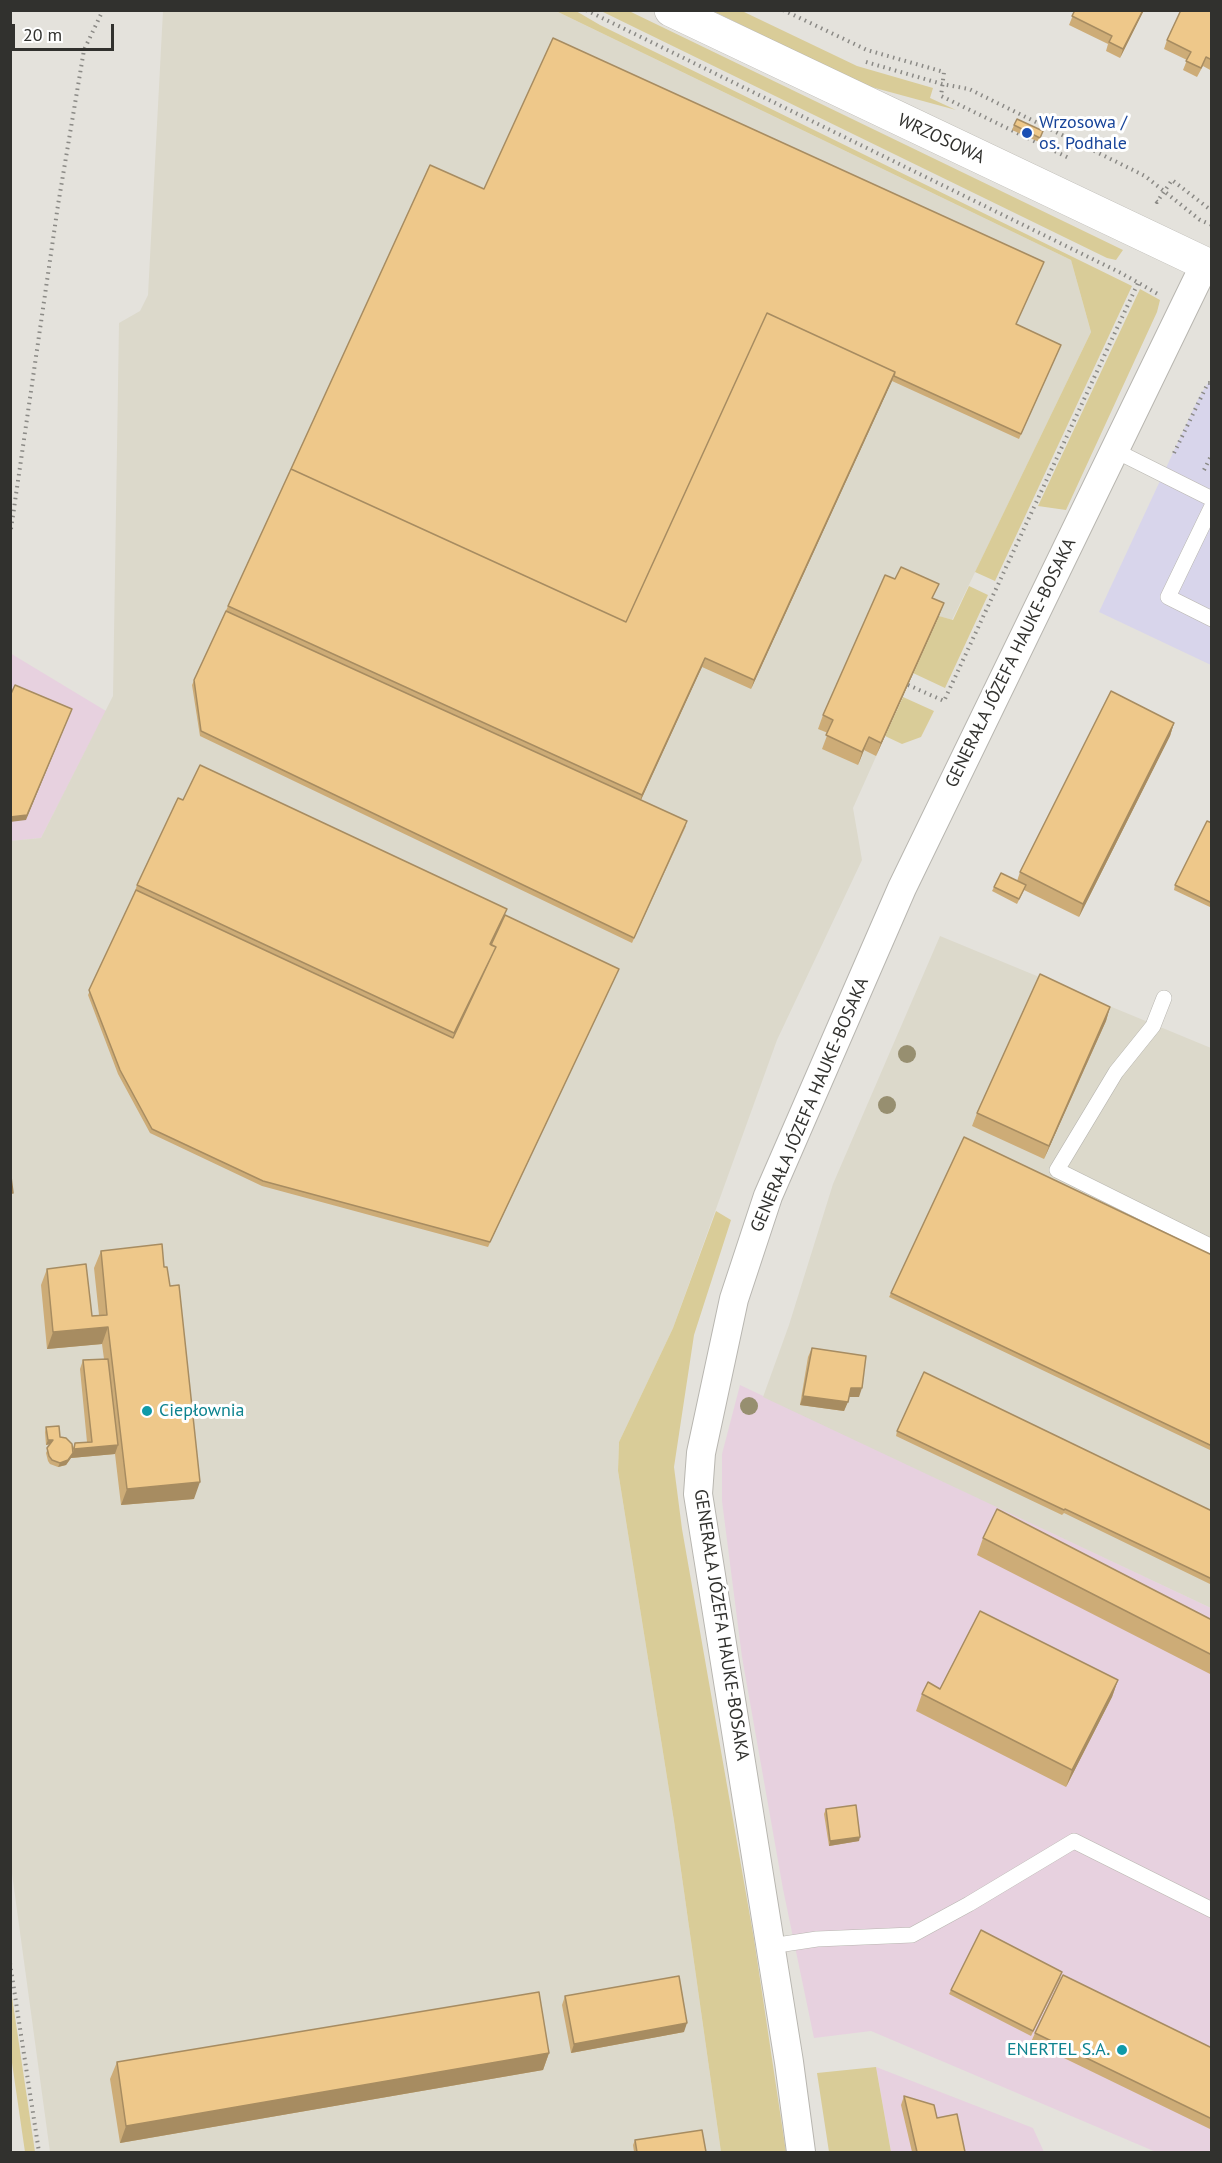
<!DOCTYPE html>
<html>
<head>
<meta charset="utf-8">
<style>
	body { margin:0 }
	#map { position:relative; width:1222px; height:2163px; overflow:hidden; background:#e4e2dc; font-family:"PT Sans",sans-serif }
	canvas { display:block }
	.frame { position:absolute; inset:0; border:12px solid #31312e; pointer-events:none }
	.scale { position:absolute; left:12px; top:24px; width:102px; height:27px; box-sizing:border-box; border:3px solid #31312e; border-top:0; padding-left:8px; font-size:18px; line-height:21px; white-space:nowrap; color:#31312e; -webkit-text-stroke:4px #fff; paint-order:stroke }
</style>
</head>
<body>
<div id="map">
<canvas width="1222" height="2163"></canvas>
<div class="frame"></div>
<div class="scale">20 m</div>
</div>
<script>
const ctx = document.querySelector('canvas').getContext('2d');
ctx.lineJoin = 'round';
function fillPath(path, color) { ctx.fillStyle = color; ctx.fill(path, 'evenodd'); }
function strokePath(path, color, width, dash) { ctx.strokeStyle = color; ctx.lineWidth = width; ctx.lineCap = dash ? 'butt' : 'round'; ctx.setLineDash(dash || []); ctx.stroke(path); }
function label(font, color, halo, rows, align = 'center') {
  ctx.font = font + ' "PT Sans",sans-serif'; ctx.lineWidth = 6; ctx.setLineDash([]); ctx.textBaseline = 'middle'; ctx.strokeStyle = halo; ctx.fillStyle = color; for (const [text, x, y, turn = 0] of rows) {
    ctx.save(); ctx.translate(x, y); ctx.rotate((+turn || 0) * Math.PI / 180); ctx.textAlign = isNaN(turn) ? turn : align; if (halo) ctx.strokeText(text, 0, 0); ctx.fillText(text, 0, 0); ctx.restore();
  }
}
fillPath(new Path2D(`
	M 10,653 L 106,711 L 41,838 L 11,841 Z
	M 740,1385 L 1211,1608 L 1211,2152 L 1156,2152 L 871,2031 L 814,2038 L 783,1889 L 742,1657 L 722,1501 L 722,1454 Z
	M 876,2067 L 1033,2128 L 1044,2152 L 891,2152 Z`), '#e7d1df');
fillPath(new Path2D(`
	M 163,11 L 556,11 L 1071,260 L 1091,332 L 952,620 L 939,616 L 853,808 L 862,860 L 777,1040 L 673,1328 L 619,1442 L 618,1471 L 674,1821 L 721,2152 L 50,2152 L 10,1859 L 10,841 L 41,838 L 113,696 L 119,323 L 140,311 L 148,295 Z
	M 940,936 L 1211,1048 L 1211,1608 L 763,1397 L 789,1325 L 833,1184 Z`), '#dcd9cb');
fillPath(new Path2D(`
	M 1208,383 L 1211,383 L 1211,665 L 1099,612 L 1199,397 Z`), '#d8d5eb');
fillPath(new Path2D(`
	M 556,11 L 576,11 L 600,25 L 1132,286 L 995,581 L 975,572 L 1091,332 L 1071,260 Z
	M 601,11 L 629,11 L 1123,250 L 1116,260 L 1107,258 Z
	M 713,11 L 742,11 L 857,66 L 933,88 L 930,98 L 956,110 L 864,85 Z
	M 1140,289 L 1160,300 L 1157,312 L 1066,510 L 1038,506 Z
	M 969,586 L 988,595 L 945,688 L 913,673 L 939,616 L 953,620 Z
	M 903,697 L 934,711 L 921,737 L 902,744 L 885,736 Z
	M 716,1211 L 731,1220 L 694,1335 L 674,1467 L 682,1529 L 754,1939 L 786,2152 L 721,2152 L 674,1821 L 618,1471 L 619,1442 L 673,1328 Z
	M 11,1990 L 35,2152 L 25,2152 L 11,2056 Z
	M 876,2067 L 891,2152 L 829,2152 L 817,2073 Z`), '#d9cc98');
const service = new Path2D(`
	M 1114,450 L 1212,499
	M 1212,506 L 1168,597 L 1212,619
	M 1164,998 L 1153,1026 L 1116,1072 L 1057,1170 L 1212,1247
	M 771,1946 L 817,1939 L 912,1935 L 969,1904 L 1074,1841 L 1212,1910`);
const minor = new Path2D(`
	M 801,2152 L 789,2062 L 698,1494 L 701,1453 L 734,1299 L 768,1196 L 902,888 L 1205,264`);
const tertiary = new Path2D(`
	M 671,10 L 1212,267`);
strokePath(service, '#b8b6b0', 16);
strokePath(minor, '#b8b6b0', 30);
strokePath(tertiary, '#b8b6b0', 34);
strokePath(new Path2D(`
	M 586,10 L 1121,273 L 1158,294
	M 783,10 L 867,50 L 944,72 L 941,96 L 1071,159
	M 866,62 L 942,84 L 969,89 L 1145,176 L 1200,220 L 1212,225
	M 1156,201 L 1157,202 L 1172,180 L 1212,211
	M 1174,453 L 1208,383 L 1212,383
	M 1204,470 L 1212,454
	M 11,529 L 58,205 L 84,50 L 103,10
	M 908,685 L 944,701 L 1138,283
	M 10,1963 L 39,2152`), '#8b8a86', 4, [1.5, 4.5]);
strokePath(service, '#fff', 15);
strokePath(minor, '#fff', 28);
strokePath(tertiary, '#fff', 33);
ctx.fillStyle = '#978f70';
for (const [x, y] of [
	[907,1054],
	[887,1105],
	[749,1406]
]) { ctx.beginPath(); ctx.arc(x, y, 9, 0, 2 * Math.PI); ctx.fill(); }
fillPath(new Path2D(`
	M 1075,10 L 1144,10 L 1120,58 L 1106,51 L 1108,44 L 1069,25 Z
	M 1212,10 L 1212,71 L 1203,66 L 1197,77 L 1183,70 L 1187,60 L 1164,49 L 1167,40 Z
	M 1014,125 L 1043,131 L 1039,142 L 1012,130 Z
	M 484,189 L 1016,325 L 1061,345 L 1019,439 L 892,381 L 751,689 L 702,667 L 641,800 L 686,826 L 632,943 L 200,736 L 192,685 L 228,606 Z
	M 933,598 L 939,616 L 876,756 L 864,750 L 858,765 L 822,749 L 828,733 L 818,729 L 823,715 Z
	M 1174,723 L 1170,736 L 1079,917 L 1024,890 L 1017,904 L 992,891 L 994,887 L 1017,881 L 1020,872 Z
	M 1212,823 L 1212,908 L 1174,890 L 1175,885 Z
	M 137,885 L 505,915 L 617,973 L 488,1247 L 262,1186 L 150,1133 L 118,1074 L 88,995 L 134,894 Z
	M 1110,1007 L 1106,1021 L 1044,1159 L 972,1126 L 977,1113 Z
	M 101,1251 L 164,1267 L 194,1499 L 121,1505 L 115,1454 L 71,1458 L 66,1465 L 58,1467 L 50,1464 L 48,1461 L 46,1453 L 50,1444 L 46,1445 L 45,1432 L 46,1427 L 60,1437 L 72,1450 L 75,1443 L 87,1442 L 80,1369 L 83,1360 L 104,1359 L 102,1344 L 47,1349 L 41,1285 L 47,1269 L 92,1316 L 99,1315 L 94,1268 Z
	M 1212,1255 L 1212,1451 L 889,1297 L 891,1293 Z
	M 812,1348 L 859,1397 L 849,1397 L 844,1411 L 800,1405 L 808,1357 Z
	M 897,1431 L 1212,1511 L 1212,1585 L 1064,1513 L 1062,1515 L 896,1436 Z
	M 983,1538 L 1212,1620 L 1212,1675 L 977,1555 Z
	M 1118,1680 L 1112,1697 L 1066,1787 L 916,1711 L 922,1694 Z
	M 826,1809 L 859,1841 L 829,1846 L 824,1814 Z
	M 1061,1977 L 1031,2036 L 949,1994 L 951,1990 Z
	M 565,1996 L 684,2032 L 571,2053 L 562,2005 Z
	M 1035,2033 L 1212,2048 L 1212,2130 L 1031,2042 Z
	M 549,2053 L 543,2070 L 120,2143 L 110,2079 L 117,2062 Z
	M 904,2096 L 937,2118 L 965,2152 L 912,2152 L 901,2105 Z
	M 635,2140 L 706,2152 L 634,2152 L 633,2145 Z`), '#cdac77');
fillPath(new Path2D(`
	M 1143,10 L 1144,10 L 1120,58 L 1123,49 Z
	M 895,372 L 892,381 L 751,689 L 754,680 Z
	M 944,603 L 939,616 L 876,756 L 881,743 Z
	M 705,658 L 702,667 L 639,804 L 642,795 Z
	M 72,709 L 26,820 L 10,822 L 10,817 Z
	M 1174,723 L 1170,736 L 1079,917 L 1083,904 Z
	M 869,737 L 864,750 L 858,765 L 862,752 Z
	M 1110,1007 L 1106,1021 L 1044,1159 L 1049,1146 Z
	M 108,1327 L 102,1344 L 47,1349 L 53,1332 Z
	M 851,1388 L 862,1388 L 859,1397 L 847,1397 Z
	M 803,1396 L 848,1402 L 844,1411 L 800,1405 Z
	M 48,1440 L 53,1440 L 51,1444 L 46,1445 Z
	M 118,1445 L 115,1454 L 71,1458 L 66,1465 L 58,1467 L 60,1463 L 73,1453 L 74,1449 Z
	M 200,1482 L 194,1499 L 121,1505 L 127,1489 Z
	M 1118,1680 L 1112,1697 L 1066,1787 L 1072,1770 Z
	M 860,1837 L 859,1841 L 829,1846 L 830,1841 Z
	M 687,2023 L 684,2032 L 571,2053 L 574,2044 Z
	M 549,2053 L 543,2070 L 120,2143 L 126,2126 Z`), '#a78c61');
const building = new Path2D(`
	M 1075,10 L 1143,10 L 1123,49 L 1109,42 L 1112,36 L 1072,16 Z
	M 1181,10 L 1212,10 L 1212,60 L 1206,57 L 1201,68 L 1186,61 L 1191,52 L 1167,40 Z
	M 553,38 L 1044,262 L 1016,324 L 1061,345 L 1021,434 L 894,376 L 895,372 L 767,313 L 626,622 L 291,469 L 430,165 L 484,189 Z
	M 1017,119 L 1043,131 L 1040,138 L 1014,125 Z
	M 767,313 L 895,372 L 754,680 L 705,658 L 642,795 L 228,606 L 291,469 L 626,622 Z
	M 901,567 L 939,584 L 932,598 L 944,603 L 881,743 L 869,737 L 862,752 L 826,735 L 833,720 L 823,715 L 885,575 L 895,579 Z
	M 226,611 L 687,821 L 634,938 L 201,731 L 194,680 Z
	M 15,685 L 72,709 L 27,815 L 10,817 L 10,696 Z
	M 1111,691 L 1174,723 L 1083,904 L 1020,872 Z
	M 200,765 L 507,909 L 490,944 L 496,947 L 454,1033 L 137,885 L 178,798 L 183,800 Z
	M 1207,821 L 1212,823 L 1212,903 L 1175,885 Z
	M 1001,873 L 1026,885 L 1019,899 L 994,887 Z
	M 136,890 L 453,1038 L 494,951 L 496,947 L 491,945 L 505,915 L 619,969 L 490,1242 L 263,1181 L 152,1129 L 120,1070 L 89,990 Z
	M 1040,974 L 1110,1007 L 1049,1146 L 977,1113 Z
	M 964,1137 L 1212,1255 L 1212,1446 L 891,1293 Z
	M 10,1168 L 13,1193 L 10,1193 Z
	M 162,1244 L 164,1267 L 167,1267 L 170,1286 L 179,1285 L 200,1482 L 127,1489 L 108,1327 L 53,1332 L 47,1269 L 86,1264 L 92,1316 L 107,1315 L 101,1251 Z
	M 812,1348 L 866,1356 L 862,1388 L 851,1388 L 848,1402 L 803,1396 Z
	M 108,1359 L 118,1445 L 74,1449 L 75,1443 L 92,1442 L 83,1360 Z
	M 924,1372 L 1212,1511 L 1212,1579 L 1065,1509 L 1064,1510 L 897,1431 Z
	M 59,1426 L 60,1437 L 66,1438 L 72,1444 L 73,1453 L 68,1460 L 60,1463 L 52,1460 L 49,1456 L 47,1448 L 53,1440 L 48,1440 L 46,1427 Z
	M 997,1509 L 1212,1620 L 1212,1655 L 983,1538 Z
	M 980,1611 L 1118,1680 L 1072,1770 L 922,1694 L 928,1682 L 940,1689 Z
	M 856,1805 L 860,1837 L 830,1841 L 826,1809 Z
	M 981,1930 L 1062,1972 L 1033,2031 L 951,1990 Z
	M 1063,1975 L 1212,2048 L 1212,2119 L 1035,2033 Z
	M 679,1976 L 687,2023 L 574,2044 L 565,1996 Z
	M 539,1992 L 549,2053 L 126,2126 L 117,2062 Z
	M 904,2096 L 934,2105 L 937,2118 L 957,2114 L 965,2152 L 917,2152 Z
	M 702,2130 L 706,2152 L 637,2152 L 635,2140 Z`);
fillPath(building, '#eec88a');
strokePath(building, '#a78c61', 1.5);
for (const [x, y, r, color] of [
	[1027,133,6,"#1a4fb4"],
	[147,1411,6,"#0f9aa8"],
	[1122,2050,6,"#0f9aa8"]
]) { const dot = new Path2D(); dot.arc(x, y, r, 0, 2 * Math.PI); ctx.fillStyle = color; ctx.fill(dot); strokePath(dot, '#fff', 2); }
label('18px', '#164399', '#fff', [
	["Wrzosowa /",1039,123],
	["os. Podhale",1039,144]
], 'left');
label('18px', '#31312e', '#fff', [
	["WRZOSOWA",941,139,25],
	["GENERAŁA JÓZEFA HAUKE-BOSAKA",1011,663,-64],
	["GENERAŁA JÓZEFA HAUKE-BOSAKA",810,1105,-67],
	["GENERAŁA JÓZEFA HAUKE-BOSAKA",721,1625,81]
]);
label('18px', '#0d838f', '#fff', [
	["Ciepłownia",159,1411],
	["ENERTEL S.A.",1110,2050,"right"]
], 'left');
</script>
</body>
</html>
